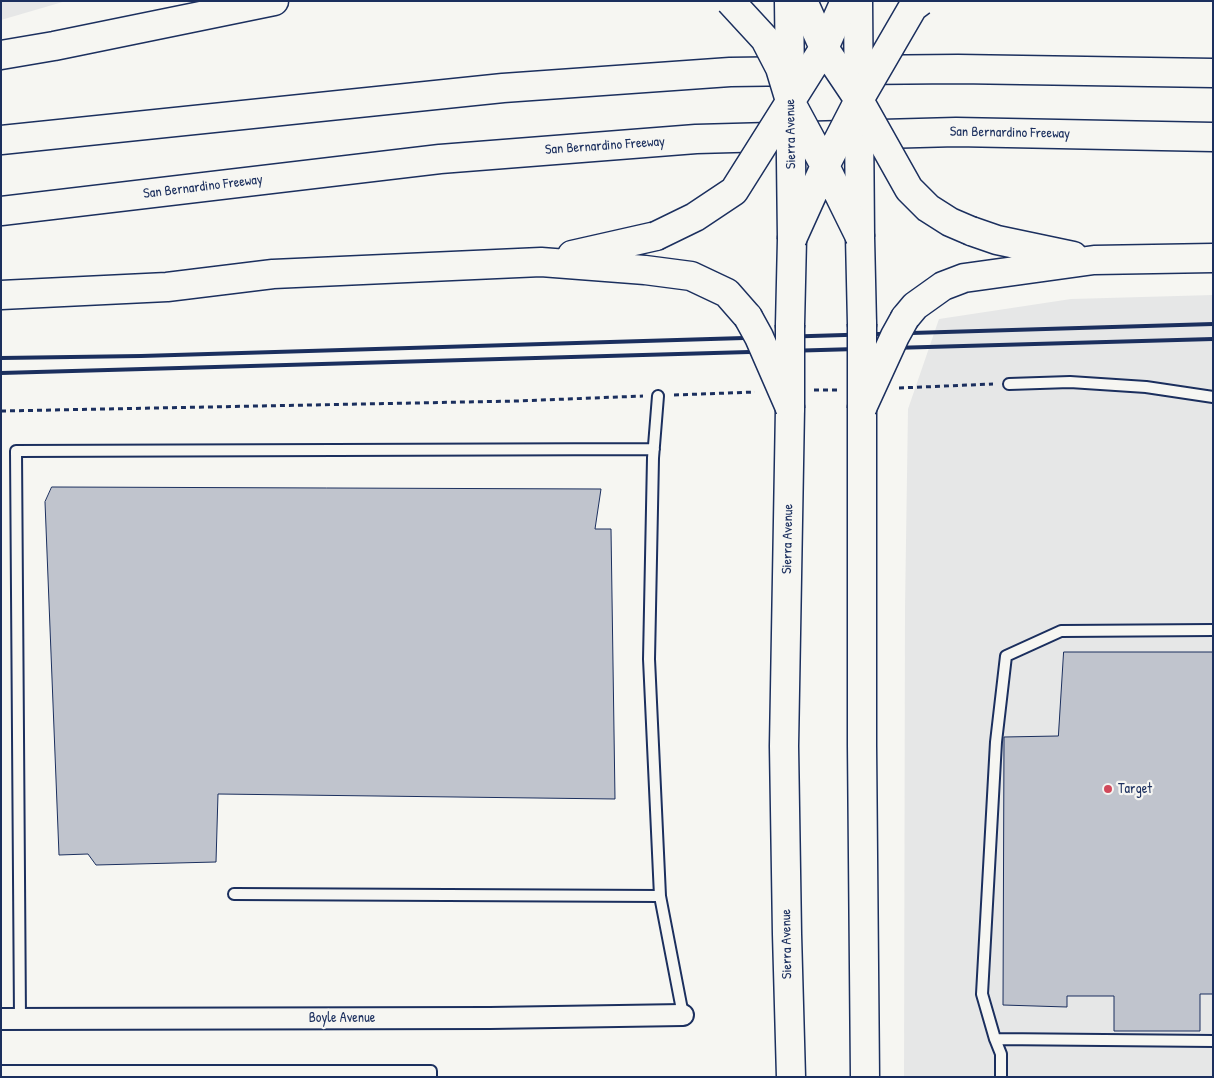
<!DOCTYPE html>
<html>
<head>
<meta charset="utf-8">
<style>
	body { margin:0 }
	#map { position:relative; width:1214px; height:1078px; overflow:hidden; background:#f6f6f2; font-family:"Patrick Hand",sans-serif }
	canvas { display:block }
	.frame { position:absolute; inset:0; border:2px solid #1b2f5e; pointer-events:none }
</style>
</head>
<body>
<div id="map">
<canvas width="1214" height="1078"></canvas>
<div class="frame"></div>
</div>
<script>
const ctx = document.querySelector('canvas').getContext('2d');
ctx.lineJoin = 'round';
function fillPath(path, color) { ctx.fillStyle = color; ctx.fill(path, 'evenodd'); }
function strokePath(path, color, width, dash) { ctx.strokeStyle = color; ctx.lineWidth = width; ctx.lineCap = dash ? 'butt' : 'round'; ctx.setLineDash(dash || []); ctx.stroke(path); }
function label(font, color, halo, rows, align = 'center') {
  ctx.font = font + ' "Patrick Hand",sans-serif'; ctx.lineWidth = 4.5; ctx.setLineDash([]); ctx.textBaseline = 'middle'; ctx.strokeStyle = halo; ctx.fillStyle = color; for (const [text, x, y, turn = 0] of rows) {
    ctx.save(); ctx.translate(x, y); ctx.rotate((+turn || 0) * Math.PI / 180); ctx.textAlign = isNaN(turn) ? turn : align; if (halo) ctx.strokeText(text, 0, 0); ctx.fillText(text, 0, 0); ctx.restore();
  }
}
fillPath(new Path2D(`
	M 1,1 L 66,1 L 1,20 Z
	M 1213,295 L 1213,1077 L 904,1077 L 905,608 L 908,409 L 939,319 L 1071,299 Z`), '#e6e7e7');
const building = new Path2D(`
	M 52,487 L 601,489 L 595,529 L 611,529 L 615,799 L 218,794 L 216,862 L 96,865 L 88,854 L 59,855 L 45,502 Z
	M 1064,652 L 1213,652 L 1213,994 L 1200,994 L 1200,1031 L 1114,1031 L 1114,996 L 1067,996 L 1067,1007 L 1003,1005 L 1004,737 L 1058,736 Z`);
fillPath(building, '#c0c4cd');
strokePath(building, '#1b2f5e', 1);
const lane = new Path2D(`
	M 1009,384 L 1070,382 L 1146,387 L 1213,397
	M 658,396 L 653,458 L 649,659 L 660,896 L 683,1015
	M 234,894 L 660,896
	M 20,1019 L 16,451 L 654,449
	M 995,1039 L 1213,1041
	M 1,1071 L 431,1071 L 431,1077
	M 1001,1077 L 1001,1054 L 995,1039 L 982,994 L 996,742 L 1006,656 L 1061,631 L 1213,630`);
const street = new Path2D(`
	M 1,1019 L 490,1018 L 683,1015`);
const primary = new Path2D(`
	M 860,237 L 862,324
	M 790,325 L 792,239
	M 790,408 L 784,746 L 787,934 L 791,1077
	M 862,408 L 862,745 L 865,1077`);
const highway = new Path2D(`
	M 1,55 L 54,46 L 274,1
	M 854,70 L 958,69 L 1213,73
	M 1,140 L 503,88 L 730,72 L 804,71
	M 1,211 L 440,159 L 696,139 L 956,132 L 1213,137
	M 971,231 L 997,240 L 1073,256
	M 572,255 L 656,236
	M 1,295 L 167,287 L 273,274 L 541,262 L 645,270 L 691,276 L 727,293 L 748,317
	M 905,318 L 915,306 L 943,286 L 964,278 L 1094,260 L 1213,258`);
strokePath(lane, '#1b2f5e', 14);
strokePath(street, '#1b2f5e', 24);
strokePath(primary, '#1b2f5e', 31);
strokePath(highway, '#1b2f5e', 31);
strokePath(new Path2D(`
	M 899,388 L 993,384
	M 814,390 L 838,390
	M 674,395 L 755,392
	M 1,411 L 517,401 L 643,396`), '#1b2f5e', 3, [5, 4]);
strokePath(lane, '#f6f6f2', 10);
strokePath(street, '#f6f6f2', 20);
strokePath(primary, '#f6f6f2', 28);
strokePath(highway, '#f6f6f2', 28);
strokePath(new Path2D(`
	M 1,358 L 141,356 L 1213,324
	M 1,373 L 1213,339`), '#1b2f5e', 4);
const primaryBridge = new Path2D(`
	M 789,1 L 792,239
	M 858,1 L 860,237
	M 862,324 L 862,408
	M 790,325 L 790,408`);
const highwayBridge = new Path2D(`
	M 730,1 L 765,39 L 780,68 L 790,101 L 825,166 L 860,237
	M 803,1 L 824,48 L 859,100 L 909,189 L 928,208 L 950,222 L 971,231
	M 656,236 L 695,217 L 734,191 L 824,48 L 845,1
	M 792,239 L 825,166 L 859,100 L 913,7 L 921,1
	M 748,317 L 759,337 L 790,408
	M 862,408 L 895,336 L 905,318`);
strokePath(primaryBridge, '#1b2f5e', 31, []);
strokePath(highwayBridge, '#1b2f5e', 31, []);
strokePath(primaryBridge, '#f6f6f2', 28);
strokePath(highwayBridge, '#f6f6f2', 28);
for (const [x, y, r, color] of [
	[1108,789,5,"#d1495b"]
]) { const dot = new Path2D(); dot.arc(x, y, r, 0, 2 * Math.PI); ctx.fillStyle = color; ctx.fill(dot); strokePath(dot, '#f6f6f2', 2); }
label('14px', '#1b2f5e', '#f6f6f2', [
	["San Bernardino Freeway",1010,133,1],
	["Sierra Avenue",791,134,-91],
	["San Bernardino Freeway",605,146,-4],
	["San Bernardino Freeway",203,187,-7],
	["Sierra Avenue",788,539,-89],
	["Sierra Avenue",787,944,-91],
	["Boyle Avenue",342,1018]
]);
label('14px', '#1b2f5e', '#f6f6f2', [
	["Target",1118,789]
], 'left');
</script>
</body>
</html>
